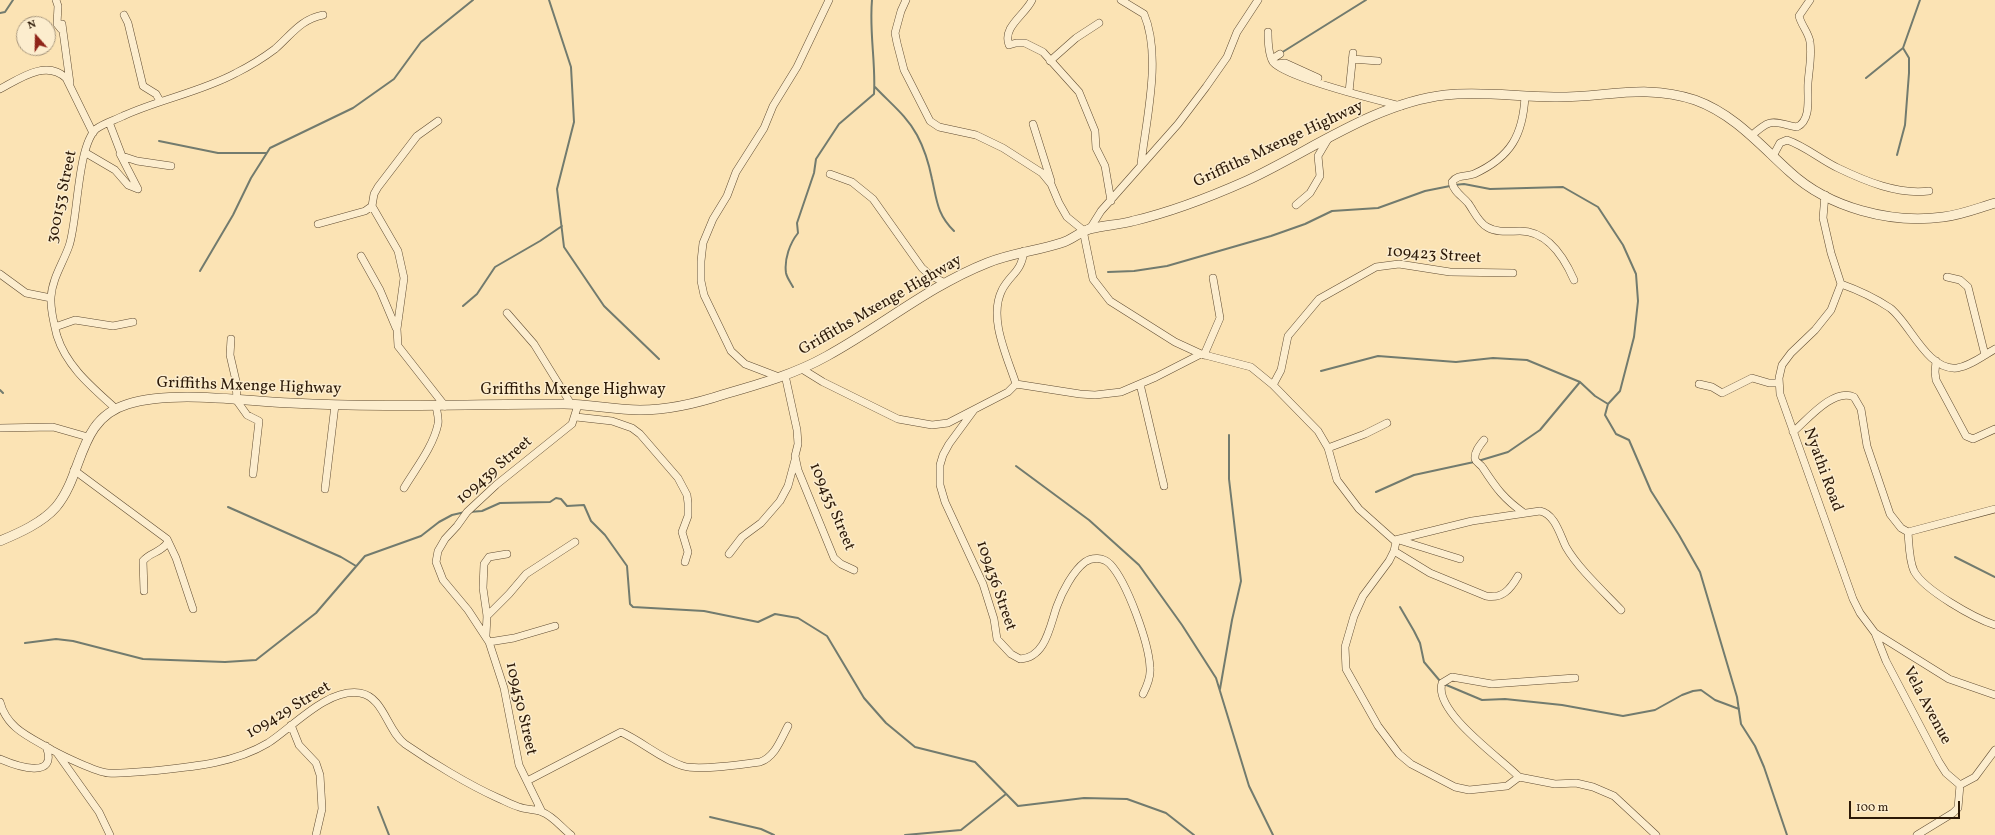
<!DOCTYPE html>
<html>
<head>
<meta charset="utf-8">
<style>
	body { margin:0 }
	#map { position:relative; width:1995px; height:835px; overflow:hidden; background:#fbe3b4; font-family:Vollkorn,serif }
	canvas { display:block }
	.north { position:absolute; left:16px; top:16px; width:40px; height:40px; box-sizing:border-box; background:#fcedce; border:1px solid #a9987e; border-radius:50%; rotate:340deg; font-size:11px; font-weight:700; line-height:16px; text-align:center; color:#2c1907 }
	.north::after { content:''; display:block; margin:auto; width:14px; height:18px; background:#8f2418; clip-path:polygon(50% 0,100% 100%,50% 72%,0 100%) }
	.scale { position:absolute; left:1849px; top:801px; width:111px; height:18px; box-sizing:border-box; border:2px solid #2c1907; border-top:0; padding-left:5px; font-size:12px; line-height:14px; white-space:nowrap; color:#2c1907; -webkit-text-stroke:3px #fcedce; paint-order:stroke }
</style>
</head>
<body>
<div id="map">
<canvas width="1995" height="835"></canvas>
<div class="north">N</div>
<div class="scale">100 m</div>
</div>
<script>
const ctx = document.querySelector('canvas').getContext('2d');
ctx.lineJoin = 'round';
function strokePath(path, color, width, dash) { ctx.strokeStyle = color; ctx.lineWidth = width; ctx.lineCap = dash ? 'butt' : 'round'; ctx.setLineDash(dash || []); ctx.stroke(path); }
function label(font, color, halo, rows, align = 'center') {
  ctx.font = font + ' Vollkorn,serif'; ctx.lineWidth = 3; ctx.setLineDash([]); ctx.textBaseline = 'middle'; ctx.strokeStyle = halo; ctx.fillStyle = color; for (const [text, x, y, turn = 0] of rows) {
    ctx.save(); ctx.translate(x, y); ctx.rotate((+turn || 0) * Math.PI / 180); ctx.textAlign = isNaN(turn) ? turn : align; if (halo) ctx.strokeText(text, 0, 0); ctx.fillText(text, 0, 0); ctx.restore();
  }
}
strokePath(new Path2D(`
	M 549,0 L 571,67 L 574,122 L 557,189 L 564,247 L 604,306 L 659,359
	M 0,13 L 5,12 L 13,0
	M 1281,53 L 1366,0
	M 1866,78 L 1903,48 L 1920,0
	M 875,87 C 890,103 907,116 917,135 C 924,148 929,164 932,179 C 937,201 937,214 954,231
	M 159,141 L 218,153 L 266,153
	M 1897,155 L 1905,125 L 1909,73 L 1909,58 L 1903,48
	M 1454,185 L 1464,184 L 1490,189 L 1563,187 L 1598,207 L 1623,245 L 1636,274 L 1638,301 L 1634,337 L 1620,391 L 1608,404 L 1605,415 L 1616,434 L 1629,440 L 1651,491 L 1679,535 L 1700,572 L 1737,697 L 1741,724 L 1755,746 L 1764,767 L 1787,835
	M 200,271 L 233,215 L 251,178 L 270,148 L 353,108 L 394,79 L 421,42 L 473,0
	M 1108,272 L 1134,271 L 1167,266 L 1271,236 L 1305,224 L 1332,211 L 1378,208 L 1425,191 L 1450,186
	M 793,287 C 791,283 787,278 786,273 C 784,259 790,243 798,233 L 797,223 L 814,173 L 816,159 L 839,124 L 874,94 C 876,63 869,32 872,0
	M 463,306 L 477,294 L 495,267 L 540,241 L 562,226
	M 1321,371 L 1378,356 L 1456,362 L 1493,358 L 1527,360 L 1580,382 L 1595,396 L 1608,404
	M 0,390 L 3,393
	M 1478,461 L 1508,452 L 1540,430 L 1580,382
	M 1016,466 L 1089,520 L 1139,565 L 1182,625 L 1216,678 L 1249,786 L 1273,835
	M 1376,492 L 1414,475 L 1474,462
	M 228,507 L 341,557 L 356,566
	M 469,512 L 482,511 L 500,503 L 550,502 L 556,498 L 561,499 L 567,506 L 584,505 L 591,521 L 605,535 L 627,566 L 630,604 L 633,607 L 704,611 L 758,622 L 775,614 L 798,618 L 827,636 L 864,698 L 886,723 L 915,747 L 975,762 L 1018,806 L 1084,798 L 1127,799 L 1166,813 L 1194,835
	M 1955,557 L 1995,577
	M 1400,607 L 1414,631 L 1420,643 L 1424,662 L 1440,681
	M 25,643 L 56,639 L 73,641 L 143,659 L 225,662 L 256,660 L 316,613 L 365,556 L 421,536 L 439,522 L 452,515 L 465,512
	M 1444,684 L 1482,700 L 1505,699 L 1562,705 L 1623,716 L 1655,710 L 1682,695 L 1693,691 L 1701,690 L 1715,700 L 1739,709
	M 1220,689 L 1232,620 L 1241,581 L 1229,479 L 1229,435
	M 378,807 L 389,835
	M 710,817 L 761,829 L 774,835
	M 905,835 L 961,830 L 1006,794`), '#727b6e', 2);
const minor = new Path2D(`
	M 56,0 L 58,6 L 57,24 L 61,29
	M 906,0 L 901,11 L 895,33 L 897,43 L 904,70 L 930,121 L 939,127 L 976,135 L 1003,148 L 1042,173 L 1051,184 L 1059,203 L 1067,217 L 1083,230 L 1093,279 L 1110,301 L 1175,342 L 1201,354
	M 1032,0 C 1025,15 1002,27 1009,45 L 1016,43 L 1025,43 L 1043,52 L 1079,92 L 1095,131 L 1096,148 L 1105,166 L 1111,201
	M 1121,0 L 1144,14 C 1162,56 1146,120 1141,164
	M 124,15 L 128,23 L 143,86 L 156,94 L 160,101
	M 62,24 L 70,83
	M 1268,32 C 1268,41 1268,54 1273,62 C 1286,78 1377,100 1401,106
	M 1272,59 L 1280,54
	M 1352,59 L 1378,61
	M 1050,61 L 1076,38 L 1099,23
	M 1276,64 L 1285,63 L 1318,78
	M 0,89 C 19,79 46,59 66,78 L 93,133
	M 1349,92 L 1353,53
	M 1525,96 C 1523,135 1511,157 1474,174 C 1466,177 1458,174 1452,182 C 1453,191 1462,196 1468,203 C 1474,211 1478,222 1487,227 C 1497,233 1509,231 1520,231 C 1548,231 1564,257 1574,280
	M 438,121 L 417,136 L 378,187 L 374,194 L 372,206 L 398,251 L 404,278 L 397,329 L 398,346 L 445,406
	M 109,122 L 122,156 L 137,161 L 171,166
	M 1033,124 L 1051,181
	M 1751,136 C 1772,117 1772,122 1797,127 C 1812,120 1807,96 1808,83 C 1809,69 1812,56 1810,42 C 1809,33 1801,25 1799,16 L 1810,0
	M 86,153 L 115,170 L 128,185 L 138,189 L 120,154
	M 1773,156 L 1780,143 L 1787,140 C 1805,146 1821,160 1838,168 C 1865,181 1898,195 1929,191
	M 830,174 L 852,182 L 873,199 L 922,268 L 930,275 L 945,283
	M 1825,195 L 1823,218 L 1831,253 L 1841,284 L 1831,310 L 1815,330 L 1791,353 L 1782,365 L 1779,378 L 1780,394 L 1853,599 L 1860,613 L 1875,633 L 1949,679 L 1995,695
	M 1296,205 L 1310,193 L 1320,176 L 1318,156 L 1328,139
	M 318,224 L 365,211 L 372,206
	M 1087,229 L 1091,227 L 1101,211 L 1178,124 L 1206,87 L 1227,57 L 1237,32 L 1258,0
	M 361,256 L 380,290 L 396,328
	M 0,274 L 26,293 L 51,298
	M 1947,277 L 1960,280 L 1968,287 L 1985,355
	M 1841,284 C 1858,290 1875,298 1890,308 C 1910,323 1927,371 1957,368 C 1970,366 1983,356 1995,349
	M 507,313 L 534,344 L 571,404
	M 55,327 L 75,320 L 113,326 L 133,322
	M 231,339 L 230,355 L 236,381 L 237,401 L 247,415 L 259,421 L 253,474
	M 1204,355 L 1220,318 L 1213,278
	M 1936,361 L 1935,372 L 1936,380 L 1966,436 L 1973,439 L 1995,429
	M 802,369 L 823,382 L 898,419 L 932,425 L 948,423 L 1008,392 L 1016,384 L 1080,394 L 1095,395 L 1121,392 L 1156,377 L 1201,354 L 1251,367 L 1273,385 L 1318,431 L 1328,448 L 1337,480 L 1359,509 L 1396,542 L 1394,551 L 1389,561 L 1363,596 L 1354,616 L 1345,647 L 1346,669 L 1378,726 L 1399,754 L 1411,764 L 1455,787 L 1469,790 L 1507,786 L 1519,777 L 1555,784 L 1576,783 L 1593,787 L 1614,796 L 1656,835
	M 785,375 L 797,430 L 798,444 L 795,456 L 798,470 L 834,558 L 841,564 L 854,570
	M 779,377 L 745,364 L 731,351 L 704,295 L 701,281 L 701,261 L 703,243 L 713,219 L 727,196 L 736,172 L 764,128 L 773,106 L 797,67 L 829,0
	M 1016,384 C 1007,356 988,318 1002,290 C 1011,273 1021,273 1024,251
	M 1140,384 L 1164,486
	M 1699,384 L 1712,387 L 1722,393 L 1752,378 L 1769,383 L 1779,383
	M 1273,385 L 1281,370 L 1288,336 L 1319,299 L 1376,267 L 1399,264 L 1450,272 L 1513,273
	M 115,408 C 92,387 67,367 57,336 C 54,324 50,309 51,297 C 52,279 63,263 69,246 C 78,220 77,147 96,129 C 104,123 115,120 123,116 C 160,99 201,92 236,73 C 250,66 263,58 275,49 C 291,35 301,19 323,15
	M 974,410 L 949,444 L 943,455 L 940,465 L 940,485 L 945,502 L 983,584 L 994,619 L 997,639 L 1011,654 L 1020,659 C 1046,658 1050,625 1057,606 C 1062,592 1073,571 1085,562 C 1092,557 1103,557 1110,564 C 1127,582 1149,643 1150,668 C 1151,677 1147,686 1143,694
	M 576,417 L 612,421 L 632,428 L 640,434 L 678,478 L 687,495 L 688,503 L 688,516 L 682,532 L 688,552 L 685,562
	M 0,428 L 53,427 L 88,437
	M 1793,432 C 1807,420 1834,387 1854,397 L 1861,409 L 1867,446 L 1890,514 L 1901,528 L 1908,532
	M 1484,440 C 1480,445 1474,452 1475,459 C 1476,463 1481,464 1483,468 C 1496,488 1504,499 1524,513
	M 1328,448 L 1365,434 L 1387,423
	M 74,470 L 167,539 L 176,558 L 193,609
	M 404,488 C 416,468 433,447 438,424 C 439,418 437,412 436,406
	M 325,489 L 335,405
	M 1908,532 C 1909,544 1909,560 1914,571 C 1924,590 1974,618 1995,625
	M 1908,532 L 1995,509
	M 1395,540 L 1472,521 L 1540,511 C 1555,514 1560,535 1566,547 C 1578,568 1604,592 1621,610
	M 1399,540 L 1460,559
	M 1394,551 L 1430,573 L 1486,596 C 1502,599 1510,590 1518,576
	M 729,554 L 742,537 L 761,523 L 780,501 L 788,486 L 795,460
	M 144,591 L 143,561 C 150,552 161,553 168,542
	M 487,616 L 509,594 L 526,574 L 575,542
	M 1875,633 L 1886,661 L 1939,762 L 1946,773 L 1960,785 L 1975,777 L 1995,750
	M 486,635 L 487,616 L 483,588 L 484,564 L 489,557 L 507,554
	M 489,642 L 514,638 L 555,626
	M 0,702 C 7,729 30,737 52,750 C 63,756 96,772 108,773 C 122,774 137,772 151,771 C 190,767 233,764 268,743 C 293,727 327,688 360,693 C 384,697 387,731 405,744 C 431,762 469,785 498,798 C 505,801 512,805 519,807 C 527,810 536,809 542,812 C 553,816 562,828 571,835
	M 291,725 L 299,745 L 316,763 L 320,775 L 322,809 L 316,835
	M 57,753 L 99,812 L 110,835
	M 0,759 C 16,766 59,781 46,746
	M 1519,777 C 1502,759 1433,712 1442,683 L 1452,677 L 1492,684 L 1575,678
	M 527,781 L 621,732 C 643,742 661,759 683,766 C 699,771 743,764 760,762 C 775,757 781,739 788,726
	M 542,812 L 519,765 L 504,688 L 489,642 L 468,610 L 443,580 L 436,562 L 438,551 L 445,539 L 457,526 L 467,512 L 496,485 L 572,424 L 578,405
	M 1917,835 L 1953,813 L 1958,808 L 1960,785`);
const tertiary = new Path2D(`
	M 0,541 C 19,533 42,523 56,507 C 84,474 77,419 128,404 C 173,390 243,401 291,403 C 382,408 473,404 564,404 C 589,404 615,410 640,410 C 669,410 698,403 725,394 C 760,384 795,374 827,356 C 882,326 929,286 987,263 C 1011,253 1037,251 1061,243 C 1072,240 1079,232 1090,229 C 1104,225 1119,225 1133,221 C 1171,212 1210,197 1246,181 C 1309,152 1375,103 1445,95 C 1482,91 1518,97 1554,97 C 1604,98 1645,83 1695,100 C 1734,114 1760,145 1790,172 C 1829,208 1891,224 1943,217 C 1961,215 1978,208 1995,203`);
strokePath(minor, '#604c32', 8);
strokePath(tertiary, '#604c32', 10);
strokePath(minor, '#fcedce', 7);
strokePath(tertiary, '#fcedce', 9);
label('16px', '#2c1907', '#fcedce', [
	["Griffiths Mxenge Highway",1279,145,-25],
	["300153 Street",63,197,-78],
	["109423 Street",1434,256,4],
	["Griffiths Mxenge Highway",881,306,-30],
	["Griffiths Mxenge Highway",249,387,2],
	["Griffiths Mxenge Highway",573,391],
	["Nyathi Road",1822,470,70],
	["109439 Street",495,471,-41],
	["109435 Street",831,507,67],
	["109436 Street",995,586,71],
	["Vela Avenue",1926,706,62],
	["109450 Street",520,709,77],
	["109429 Street",289,711,-31]
]);
</script>
</body>
</html>
